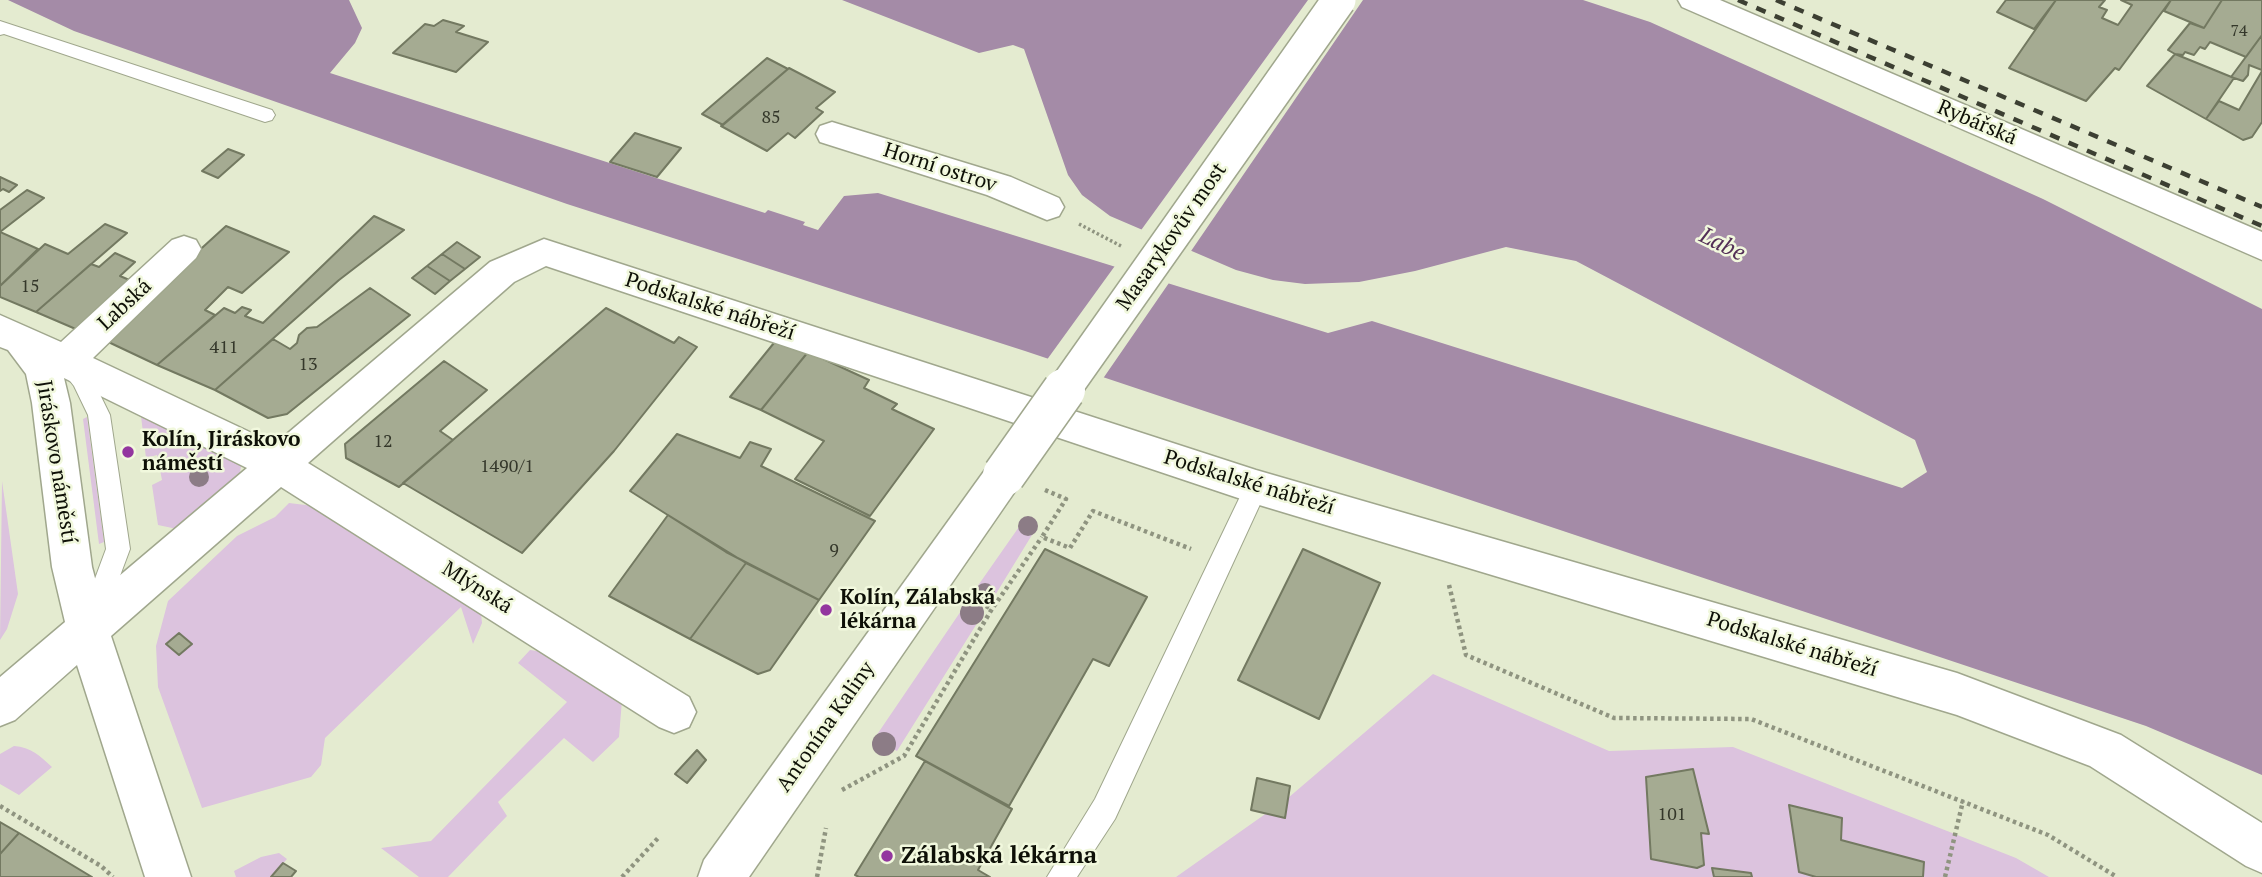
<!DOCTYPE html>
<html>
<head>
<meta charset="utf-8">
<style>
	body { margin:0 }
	canvas { display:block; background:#e4ebd0 }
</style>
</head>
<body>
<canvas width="2262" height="877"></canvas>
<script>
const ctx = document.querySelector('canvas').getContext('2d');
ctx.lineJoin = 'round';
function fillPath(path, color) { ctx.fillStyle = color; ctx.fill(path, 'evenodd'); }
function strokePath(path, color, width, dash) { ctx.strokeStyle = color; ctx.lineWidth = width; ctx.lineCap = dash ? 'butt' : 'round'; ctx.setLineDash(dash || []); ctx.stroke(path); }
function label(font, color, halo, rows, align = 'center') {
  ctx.font = font + ' "PT Serif",serif'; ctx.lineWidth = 5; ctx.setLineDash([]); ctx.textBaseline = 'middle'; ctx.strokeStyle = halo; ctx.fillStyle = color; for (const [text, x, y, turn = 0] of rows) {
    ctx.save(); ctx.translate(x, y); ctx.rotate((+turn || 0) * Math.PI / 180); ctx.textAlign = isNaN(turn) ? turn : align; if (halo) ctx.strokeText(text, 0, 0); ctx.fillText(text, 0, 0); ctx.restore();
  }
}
fillPath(new Path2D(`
	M 141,416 L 241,466 L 240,473 L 177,529 L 158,525 L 152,485 L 162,480 L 157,455 L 146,458 Z
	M 87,417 L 104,542 L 99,544 L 83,419 Z
	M 2,481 L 18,594 L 7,629 L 0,640 Z
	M 289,503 L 322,507 L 480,603 L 482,623 L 473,644 L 461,607 L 325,738 L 321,765 L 311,777 L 202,808 L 158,687 L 156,646 L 168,601 L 237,536 L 275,517 Z
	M 1021,524 L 1035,530 L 994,597 L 977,587 Z
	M 963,608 L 981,617 L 897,751 L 874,739 Z
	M 530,650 L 551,653 L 622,700 L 619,737 L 593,762 L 564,738 L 498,802 L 507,816 L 448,877 L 419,877 L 381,848 L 431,841 L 567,702 L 518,663 Z
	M 1433,674 L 1609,751 L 1733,747 L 2016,858 L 2049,877 L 1176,877 L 1288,798 Z
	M 14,746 C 31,747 40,756 52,767 L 19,795 L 0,784 L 0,754 Z
	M 279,853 L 287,859 L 271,877 L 236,877 L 234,871 L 261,857 Z`), '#dcc3de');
fillPath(new Path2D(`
	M 8,0 L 349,0 L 362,28 L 355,43 L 330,73 L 765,213 L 768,210 L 805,222 L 803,225 L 818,230 L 844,196 L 878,193 L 1328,333 L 1372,321 L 1902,488 L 1927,472 L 1915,440 L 1576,261 L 1506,247 L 1415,271 L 1359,282 L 1305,284 L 1273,280 L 1236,270 L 1110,216 L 1082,195 L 1068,175 L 1024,49 L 1013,45 L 979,53 L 842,0 L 1583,0 L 1650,22 L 2043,199 L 2262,309 L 2262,775 L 2146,726 L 1025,351 L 567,204 L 74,31 Z`), '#a48ba7');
fillPath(new Path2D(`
	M 1308,0 L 1363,0 L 1189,254 L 1139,233 Z
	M 1117,263 L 1171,280 L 1102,380 L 1046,361 Z`), '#e4ebd0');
const building = new Path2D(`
	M 2006,0 L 2056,0 L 2034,29 L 1997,12 Z
	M 2056,0 L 2105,0 L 2099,7 L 2107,10 L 2102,18 L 2118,25 L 2132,5 L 2121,0 L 2171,0 L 2119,70 L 2115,68 L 2086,101 L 2009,68 Z
	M 2171,0 L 2222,0 L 2204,28 L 2164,11 Z
	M 2222,0 L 2262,0 L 2262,35 L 2246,57 L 2210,42 L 2205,49 L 2200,47 L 2194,55 L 2185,52 L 2183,55 L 2175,54 L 2168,50 L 2190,23 L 2204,28 Z
	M 443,20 L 464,26 L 456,32 L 488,42 L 456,72 L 393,53 L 425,24 L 434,26 Z
	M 2262,35 L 2262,70 L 2249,65 L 2248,75 L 2243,81 L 2231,77 Z
	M 2175,54 L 2234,78 L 2206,119 L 2147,86 Z
	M 767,58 L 788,69 L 723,125 L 702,114 Z
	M 789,68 L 835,92 L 816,108 L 823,112 L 795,138 L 788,133 L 767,151 L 721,126 Z
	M 2262,71 L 2262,122 L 2252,137 L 2243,140 L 2206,119 L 2219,101 L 2239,110 Z
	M 635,133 L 681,148 L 657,177 L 610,162 Z
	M 228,149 L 244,155 L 218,178 L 202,171 Z
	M 0,177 L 17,185 L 9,192 L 3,189 L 0,191 Z
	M 27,190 L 44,198 L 0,232 L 0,210 Z
	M 374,216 L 404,230 L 339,280 L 215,390 L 157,365 L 224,308 L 235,313 L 242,307 L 251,310 L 245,316 L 263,323 Z
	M 105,224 L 127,233 L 36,312 L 0,297 L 0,286 L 45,244 L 68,254 Z
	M 226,226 L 289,252 L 242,293 L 228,287 L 205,310 L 215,315 L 157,365 L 102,339 Z
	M 0,232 L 38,249 L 0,286 Z
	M 457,242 L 480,257 L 465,269 L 442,254 Z
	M 115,253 L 135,262 L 120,276 L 134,282 L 78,330 L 36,312 L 91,264 L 99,267 Z
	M 442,254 L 465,269 L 450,281 L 427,266 Z
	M 427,266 L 450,281 L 435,294 L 412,278 Z
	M 370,288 L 410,315 L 287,414 L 268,418 L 215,390 L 273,339 L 290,349 L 297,343 L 299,335 L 307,328 L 317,327 Z
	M 606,308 L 674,343 L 679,337 L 697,347 L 614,451 L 522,553 L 403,483 Z
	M 778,338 L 808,352 L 761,410 L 730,397 Z
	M 808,352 L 869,380 L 864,388 L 897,404 L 892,409 L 934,429 L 870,516 L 795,479 L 824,441 L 761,410 Z
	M 444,361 L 487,390 L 440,431 L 453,440 L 399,487 L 346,458 L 345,444 Z
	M 677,434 L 740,458 L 750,442 L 771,449 L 761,466 L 875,521 L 819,600 L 726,552 L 630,491 Z
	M 668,515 L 746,563 L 690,639 L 609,596 Z
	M 1045,549 L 1147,597 L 1109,666 L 1093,659 L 1009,806 L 916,756 Z
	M 1303,549 L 1380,583 L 1319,719 L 1238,680 Z
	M 746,563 L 819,600 L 770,670 L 758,674 L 690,639 Z
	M 179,633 L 192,644 L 179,655 L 166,644 Z
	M 697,750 L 706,760 L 687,783 L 675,774 Z
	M 925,761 L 1012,809 L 978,870 L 990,877 L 859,877 L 855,875 Z
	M 1693,769 L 1709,834 L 1701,833 L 1704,865 L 1697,868 L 1651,859 L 1646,777 Z
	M 1257,778 L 1290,786 L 1285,818 L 1251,810 Z
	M 1789,805 L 1842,818 L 1841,840 L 1924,862 L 1923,877 L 1816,877 L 1799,872 Z
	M 0,822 L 19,833 L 0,854 Z
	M 19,833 L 92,877 L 0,877 L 0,854 Z
	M 283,863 L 296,871 L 291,877 L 271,877 Z
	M 1712,868 L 1751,873 L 1752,877 L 1714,877 Z`);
fillPath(building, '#a5ab92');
strokePath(building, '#737961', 2);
const service = new Path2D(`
	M 0,21 L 272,110 L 275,115 L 272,120 L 265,122 L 4,34 L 0,35 Z
	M 70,358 L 78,361 L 90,374 L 110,415 L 130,549 L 101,627 L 92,630 L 83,627 L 80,619 L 106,549 L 88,415 L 74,386 L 59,367 L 62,361 Z
	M 1256,477 L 1264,480 L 1268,487 L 1115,819 L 1077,877 L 1047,877 L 1095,799 L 1248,480 Z`);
const minor = new Path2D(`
	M 1678,0 L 1720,0 L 2262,232 L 2262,260 L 1682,7 Z
	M 832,122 L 1011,177 L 1059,198 L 1064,207 L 1059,216 L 1047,220 L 987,195 L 820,142 L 816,134 L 820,126 Z
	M 184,236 L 196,240 L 201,249 L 196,258 L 93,358 L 275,444 L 490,262 L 544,239 L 1256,470 L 1957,673 L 2121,735 L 2262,823 L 2262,873 L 2246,866 L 2090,766 L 1957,715 L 1256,504 L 546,266 L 514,282 L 308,463 L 689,697 L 696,712 L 689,727 L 674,733 L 659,727 L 281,487 L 111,636 L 191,877 L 145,877 L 77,665 L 15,720 L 0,726 L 0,677 L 65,622 L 52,567 L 32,403 L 26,374 L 8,350 L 0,347 L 0,315 L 61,342 L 172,240 ZM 64,378 L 247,468 L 99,593 L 92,567 L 70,403 Z`);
const tertiary = new Path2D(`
	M 1004,458 L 1018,463 L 1024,475 L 1018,487 L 749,877 L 698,877 L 704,860 L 990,463 Z`);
strokePath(service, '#a0a78d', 2);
strokePath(minor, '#a0a78d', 3);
strokePath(tertiary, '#a0a78d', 3);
strokePath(new Path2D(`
	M 1079,224 L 1121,246`), '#8f9480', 3.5, [2.5, 2.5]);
strokePath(new Path2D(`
	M 1045,490 L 1066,499 L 1042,537 L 1070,548 L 1093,511 L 1191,549
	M 1449,585 L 1466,655 L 1614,718 L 1751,719 L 2048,835 L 2117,877
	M 967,597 L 992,609
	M 842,790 L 904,756 L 992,609 L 1042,537
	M 0,806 L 101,866 L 113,877
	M 622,877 L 659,837
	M 817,877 L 826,828
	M 1945,877 L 1963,801`), '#8f9480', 4.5, [3.5, 3.5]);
fillPath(service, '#fff');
fillPath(minor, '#fff');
fillPath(tertiary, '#fff');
strokePath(new Path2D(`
	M 1738,0 L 2262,226
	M 1776,0 L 2262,207`), '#3c3f32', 4.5, [10, 10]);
const tertiaryBridgeFar1 = new Path2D(`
	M 1063,391 L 1339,0`);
const tertiaryBridge = new Path2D(`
	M 1004,475 L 1064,390`);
strokePath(tertiaryBridgeFar1, '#a0a78d', 36, []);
strokePath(tertiaryBridge, '#a0a78d', 45, []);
strokePath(tertiaryBridgeFar1, '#fff', 33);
strokePath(tertiaryBridge, '#fff', 42);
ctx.fillStyle = '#8c7c86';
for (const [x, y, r] of [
	[199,477,10],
	[1028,526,10],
	[985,593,10],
	[972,613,12],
	[884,744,12]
]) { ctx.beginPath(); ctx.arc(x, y, r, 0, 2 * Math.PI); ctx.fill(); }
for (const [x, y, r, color] of [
	[128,452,7,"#93369f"],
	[826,610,7,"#93369f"],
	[887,856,7,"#93369f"]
]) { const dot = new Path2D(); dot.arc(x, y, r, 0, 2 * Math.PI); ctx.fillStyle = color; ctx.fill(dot); strokePath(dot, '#f1f8dd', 2.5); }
label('16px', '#34372a', null, [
	["74",2239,31]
]);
label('18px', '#34372a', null, [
	["85",771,118],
	["15",30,287],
	["411",224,348],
	["13",308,365],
	["12",383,442],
	["1490/1",507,467],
	["9",834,551],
	["101",1672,815]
]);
label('21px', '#0e1007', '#f1f8dd', [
	["Rybářská",1977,123,23],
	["Horní ostrov",940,168,18],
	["Masarykovův most",1172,237,-55],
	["Labská",125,305,-43],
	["Podskalské nábřeží",710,307,18],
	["Jiráskovo náměstí",56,462,81],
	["Podskalské nábřeží",1249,483,17],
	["Mlýnská",477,588,32],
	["Podskalské nábřeží",1792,645,17],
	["Antonína Kaliny",826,727,-55]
]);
label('bold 21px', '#0e1007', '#f1f8dd', [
	["Kolín, Jiráskovo",142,440],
	["náměstí",142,464],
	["Kolín, Zálabská",840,598],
	["lékárna",840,622]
], 'left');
label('italic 23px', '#532f57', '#f1f8dd', [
	["Labe",1722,245,26]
]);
label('bold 24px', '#0e1007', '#f1f8dd', [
	["Zálabská lékárna",901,856]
], 'left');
</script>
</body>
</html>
